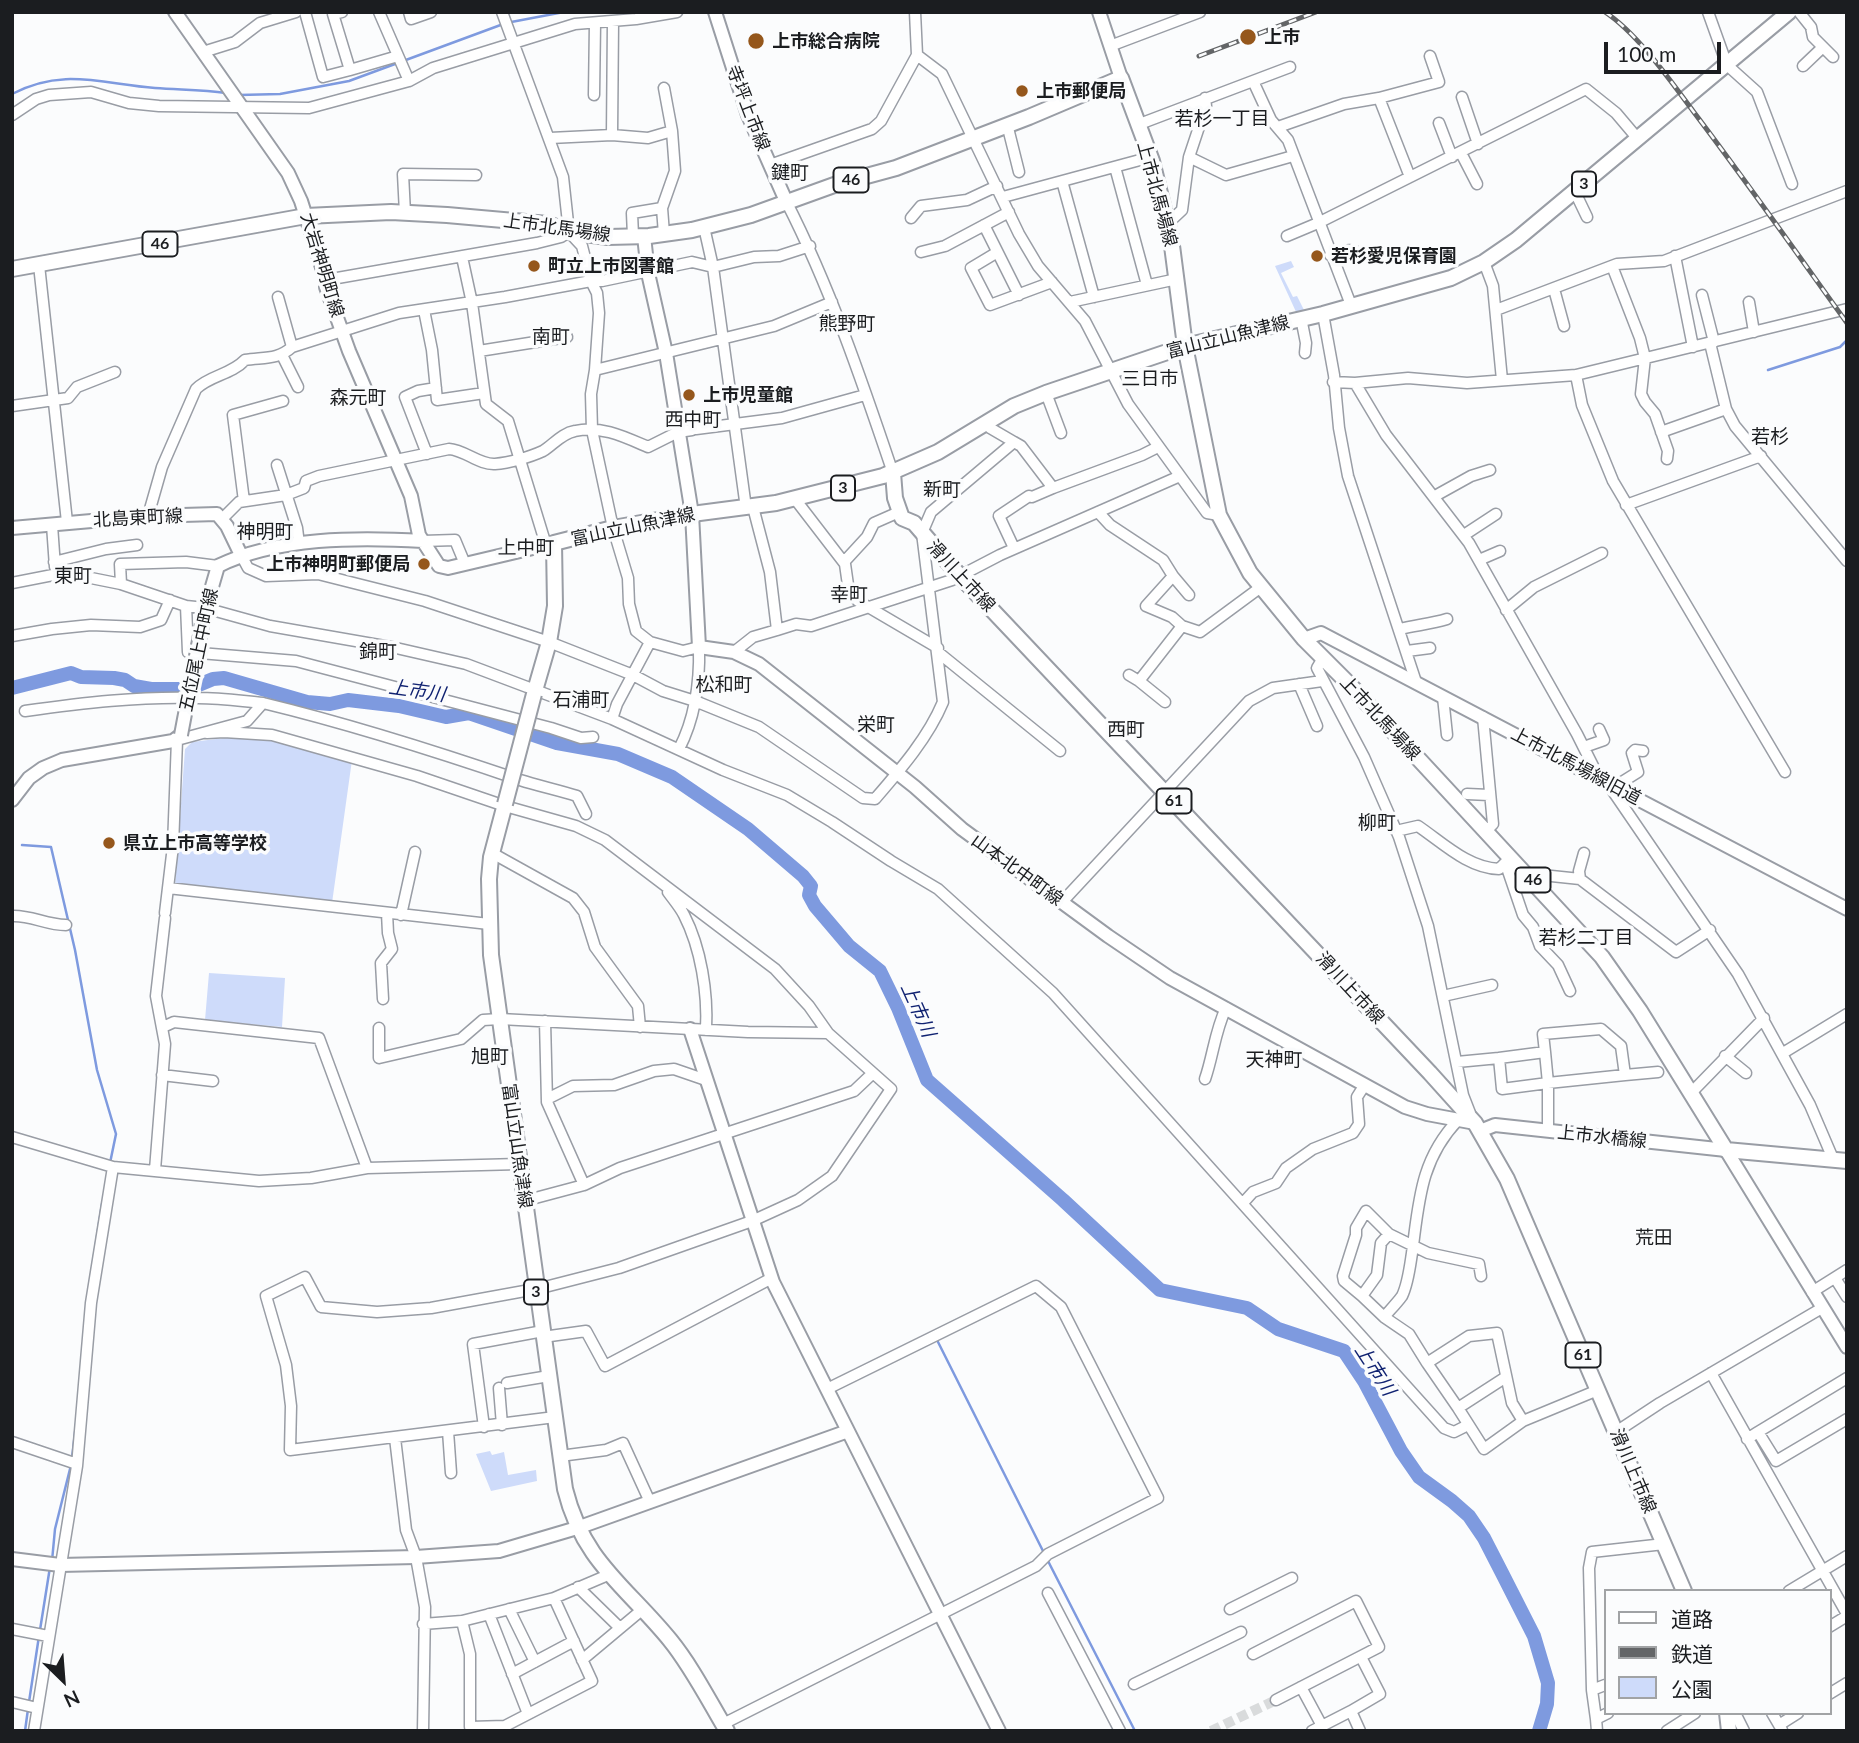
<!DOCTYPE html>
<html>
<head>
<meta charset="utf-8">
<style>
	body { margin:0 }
	#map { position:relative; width:1859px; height:1743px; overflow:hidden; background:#fbfcfd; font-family:Lato,"Noto Sans JP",sans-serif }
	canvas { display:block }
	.frame { position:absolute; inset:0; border:14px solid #1b1d20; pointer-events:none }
	.legend { position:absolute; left:1604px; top:1589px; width:228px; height:126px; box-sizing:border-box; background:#fbfcfd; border:2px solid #a1a3a5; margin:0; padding:9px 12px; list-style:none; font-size:21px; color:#1b1d20 }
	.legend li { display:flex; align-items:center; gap:14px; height:35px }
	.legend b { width:35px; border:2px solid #a1a3a5 }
	.north { position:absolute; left:28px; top:1645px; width:70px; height:70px; -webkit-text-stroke:5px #fbfcfd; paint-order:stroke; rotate:155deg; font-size:19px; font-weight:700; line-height:28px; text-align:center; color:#1b1d20 }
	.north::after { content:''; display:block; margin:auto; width:24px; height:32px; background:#1b1d20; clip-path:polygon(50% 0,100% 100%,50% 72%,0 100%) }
	.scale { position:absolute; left:1604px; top:42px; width:117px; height:32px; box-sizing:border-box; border:4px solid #1b1d20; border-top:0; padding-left:9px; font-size:21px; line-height:24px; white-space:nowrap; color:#1b1d20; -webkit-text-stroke:5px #fbfcfd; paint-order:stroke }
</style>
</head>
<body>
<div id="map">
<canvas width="1859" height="1743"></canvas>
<div class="frame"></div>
<ul class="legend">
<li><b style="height:9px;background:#fff"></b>道路</li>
<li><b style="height:9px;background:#636567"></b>鉄道</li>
<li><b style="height:19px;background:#cedbfa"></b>公園</li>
</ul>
<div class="north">N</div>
<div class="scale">100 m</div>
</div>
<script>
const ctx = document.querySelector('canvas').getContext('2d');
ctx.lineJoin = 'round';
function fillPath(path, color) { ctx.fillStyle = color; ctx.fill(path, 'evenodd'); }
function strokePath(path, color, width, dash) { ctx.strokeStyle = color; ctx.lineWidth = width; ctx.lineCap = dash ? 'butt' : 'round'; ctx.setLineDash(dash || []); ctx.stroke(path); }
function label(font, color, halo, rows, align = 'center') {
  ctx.font = font + ' Lato,"Noto Sans JP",sans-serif'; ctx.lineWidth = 7; ctx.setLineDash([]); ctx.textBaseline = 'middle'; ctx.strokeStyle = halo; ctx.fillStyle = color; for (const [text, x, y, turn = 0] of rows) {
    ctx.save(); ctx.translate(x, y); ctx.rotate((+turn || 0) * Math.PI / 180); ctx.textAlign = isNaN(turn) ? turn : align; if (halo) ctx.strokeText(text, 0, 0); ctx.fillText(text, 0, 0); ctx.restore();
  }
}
fillPath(new Path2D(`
	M 1291,261 L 1294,267 L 1281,273 L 1293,297 L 1297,296 L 1305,312 L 1297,314 L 1275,266 Z
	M 240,736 L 269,738 L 352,760 L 332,903 L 175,886 L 185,749 L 192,742 Z
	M 209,973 L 285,978 L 282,1027 L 205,1020 Z
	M 490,1451 L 492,1455 L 504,1452 L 508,1475 L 536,1470 L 537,1481 L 491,1491 L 476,1454 Z`), '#cedbfa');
strokePath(new Path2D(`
	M 12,94 C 63,67 102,84 155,88 C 179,90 202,89 226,93
	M 239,95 L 280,94 L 349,81 L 506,23 L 564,12
	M 1768,370 L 1840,347 L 1847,340
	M 22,845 L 51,847 L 75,950 L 97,1070 L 116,1134 L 110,1163
	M 88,1294 L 102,1204
	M 937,1340 L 1044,1553
	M 72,1458 L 77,1416
	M 1047,1559 L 1135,1731
	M 52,1561 L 55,1529 L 71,1465
	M 40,1630 L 50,1567
	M 29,1702 L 39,1636
	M 25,1731 L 28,1709`), '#7e9adf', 2.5);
strokePath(new Path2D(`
	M 12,688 L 71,673 L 81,677 L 114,678 L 125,680 L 134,686 L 151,689 L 189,689 L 213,679 L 224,678 L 307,702 L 330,704 L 348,700 L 399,706 L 446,717 L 469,713 L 557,743 L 618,754 L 672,777 L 748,829 L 803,876 L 811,886 L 809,895 L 815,906 L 849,946 L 880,971 L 898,1008 L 927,1080 L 1063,1200 L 1160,1290 L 1247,1308 L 1278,1329 L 1344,1351 L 1364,1381 L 1401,1451 L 1419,1477 L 1452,1501 L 1469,1516 L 1484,1538 L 1503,1575 L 1534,1636 L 1548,1683 L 1547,1704 L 1539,1731`), '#7e9adf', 14);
strokePath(new Path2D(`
	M 1211,1731 L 1276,1700`), '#d9dbdc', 10, [10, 5]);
const street = new Path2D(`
	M 305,12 L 323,77 L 350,70
	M 342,12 L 333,14 L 350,70 L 398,56
	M 379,12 L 409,81
	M 409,12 L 411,19 L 431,12
	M 502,12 L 563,177 L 569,232 L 582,246 L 591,281 L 597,293 L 599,313 L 595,370 L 591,394 L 592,430 L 613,528 L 628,578 L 629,604 L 636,631 L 650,642 L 617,704 L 612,719
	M 1708,12 L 1727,65 L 1757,92 L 1792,184
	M 1799,12 L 1811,27 L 1813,37 L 1833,57
	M 1110,46 L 1200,12
	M 203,52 L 235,42 L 260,23 L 296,12
	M 917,55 L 942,74 L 1019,234 L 1038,266 L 1085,321 L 1128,404 L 1207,513 L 1219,515
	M 1803,66 L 1823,47
	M 1253,81 L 1290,67
	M 594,95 L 595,23
	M 1462,97 L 1478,144
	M 1205,98 L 1206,106 L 1189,157 L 1226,175 L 1293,156
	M 12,115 L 36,99 L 49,95 L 91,92 L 129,103 L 159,106 L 309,108 L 409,81 L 433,68 L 575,24 L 636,19 L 677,12
	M 1439,123 L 1452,157
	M 1007,124 L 1019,172
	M 1137,125 L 1253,81 L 1271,120 L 1288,140 L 1351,305
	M 1278,127 L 1344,104 L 1379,98
	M 612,135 L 648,138 L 672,131 L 664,88
	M 550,138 L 612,135 L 613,21
	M 1461,153 L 1477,184
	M 770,165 L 872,129 L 881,121 L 917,55 L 915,12
	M 1115,167 L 1147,285
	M 1410,177 L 1379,98 L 1439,82 L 1430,56
	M 1062,181 L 1094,297
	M 1575,192 L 1587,217
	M 1003,197 L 1151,157
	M 786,201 C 830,287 862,381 893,473
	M 662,208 L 675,171 L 672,131
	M 405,213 L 403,174 L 476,175
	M 911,218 L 921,206 L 967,200 L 997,186
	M 1167,224 L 1182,210 L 1189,157
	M 984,225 L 1019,295
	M 704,227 L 713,267 L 746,508
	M 633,236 L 632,213 L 662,208 L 664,234
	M 1287,236 L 1318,223 L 1586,89 L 1616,113 L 1638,139
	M 921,252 L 945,246 L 1009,212
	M 996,253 L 971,268 L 990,305 L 1052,282
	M 1330,255 C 1343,251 1353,246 1363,257
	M 1675,256 L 1693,347
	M 462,257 L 472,303 L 486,404 L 508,421 L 546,545
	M 1484,262 L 1493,286 L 1502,380
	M 39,265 L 67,522
	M 1612,266 L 1640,338 L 1645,358 L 1641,394 L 1645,402 L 1655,414 L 1668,451 L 1667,459
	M 326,280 L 537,243 L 561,237 L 569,232
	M 1554,289 L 1564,326
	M 1702,295 L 1714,342
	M 278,297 L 292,347
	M 1070,302 L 1177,279
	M 1749,302 L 1754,332
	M 424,310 L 432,350 L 437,400 L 484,393
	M 1496,310 L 1617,264 L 1664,261 L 1847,191
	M 1323,314 L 1334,375 L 1339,428 L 1348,476 L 1416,682
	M 1301,318 L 1306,343 L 1305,353
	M 1710,343 L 1726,409 L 1735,426 L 1847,561
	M 479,351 L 567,337
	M 282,355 L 298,387
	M 595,370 L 774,326 L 832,302
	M 1576,375 L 1582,405 L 1613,481 L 1785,772
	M 1333,382 L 1355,383 L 1408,378 L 1467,383 L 1576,375 L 1847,309
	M 1355,383 L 1386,435 L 1469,543 L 1577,734 L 1599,778
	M 1046,393 L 1061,433
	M 12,406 L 68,398 L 77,387 L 115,372
	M 696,429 L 782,418 L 865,395
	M 1661,432 L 1726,409
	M 1014,442 L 1021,446 L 1053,488 L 1032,497 L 1029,496 L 999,516 L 1014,548
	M 427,454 L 405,397 L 418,391 L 436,388
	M 277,465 L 297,528 L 299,544
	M 1053,488 L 1142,455 L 1158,447
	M 1435,496 L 1471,476 L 1490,470
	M 795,499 L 845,564 L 849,592 L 858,601 L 938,648
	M 244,501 L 233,415 L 283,401
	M 1626,505 L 1761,456
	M 1098,512 L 1110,525 L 1163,560 L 1173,576 L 1146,606 L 1172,617 L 1182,626
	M 148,516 L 162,467 L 196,389 C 210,375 231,375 245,360 C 263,357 278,360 292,347 L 399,313 L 505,297 L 591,281 L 602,281 L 692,262 L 713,267 L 754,257 L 779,256 L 810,246
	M 223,518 L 239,502 L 286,495 L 304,488 L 306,481 L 319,476 L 449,449 C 465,450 479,465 495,464 C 509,463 530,457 543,451 C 553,445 562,433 575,431 C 601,425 625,437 648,447 L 678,432 L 692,430
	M 52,525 L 55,567
	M 1464,535 L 1496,514
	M 423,541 L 455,540 L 465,564
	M 241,555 L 248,568 L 266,576 L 318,574 L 425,601 L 549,642 L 633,675 L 663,691 L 695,701 L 759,727 L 863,798 L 875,799 C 900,770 928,738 943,702 L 922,533 L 931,512 L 1014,442 L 990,428 L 986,422
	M 1479,560 L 1500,551
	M 54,562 L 106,549 L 137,545
	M 844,562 L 867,537 L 874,523 L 899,512
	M 1173,576 L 1189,595
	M 12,583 L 58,574 L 76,575 L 121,584 L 120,564 L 186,562 L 218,566
	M 121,584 L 186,606 L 205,608 L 270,626 L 396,648 L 466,664 L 612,719 L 723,770 L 787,795 L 832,822 L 891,861 L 938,889 L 1053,993 L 1444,1428 L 1454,1432 L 1468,1425
	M 186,606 L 188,652 L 296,661 L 551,728 L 581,738 L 593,737
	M 1506,610 L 1534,587 L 1602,553
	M 1400,629 C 1416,625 1431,624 1447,619
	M 777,630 L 796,624 L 811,626 L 952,580 L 1000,555 L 1180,476
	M 12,636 L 52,629 L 91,625 L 140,627 L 161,620 L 170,600
	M 650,642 L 683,651 L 699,647 C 700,682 695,718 679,749
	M 1407,651 L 1430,648
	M 734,652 L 753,637 L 777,630 L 770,572 L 753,507
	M 939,653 L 1060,751
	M 1323,658 L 1317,668 L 1364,757 L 1399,837 L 1428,926 L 1463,1095 L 1470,1113
	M 1129,675 L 1139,681 L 1182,626 L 1200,632 L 1261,587
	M 1139,681 L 1165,702
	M 1299,684 L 1317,726
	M 1443,697 L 1447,735
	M 263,703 C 350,724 435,751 520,780 C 539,786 558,790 577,796 L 586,814
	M 25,711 C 82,703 140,696 198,698 C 220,698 241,701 263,703 L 247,721 L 177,740 L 173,846 L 165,913
	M 1483,717 L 1493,824 L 1486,831
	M 207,733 L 224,732 L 272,735 L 417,776 L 505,806 L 576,826 L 605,840 L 775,969 L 809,1006 L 828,1033 L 891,1089 L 832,1176 L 798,1200 L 752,1221 L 619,1268 L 541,1288 L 431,1308 L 377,1312 L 321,1307 L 305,1277 L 266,1296 L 286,1365 L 291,1406 L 290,1450 L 555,1417
	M 1584,747 L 1604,740 L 1599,729
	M 1608,784 L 1738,974 L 1810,1105 L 1834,1161
	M 1614,787 L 1638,772 L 1632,753 L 1635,750 L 1643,751
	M 1467,794 L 1489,795
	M 1396,831 L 1418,826 C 1443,843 1468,868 1499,869 L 1511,857
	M 492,853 L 573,898 L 584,912 L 595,947 L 638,1006 L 640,1027
	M 1517,864 L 1508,871 L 1523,915 L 1533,927 L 1540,946 L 1558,965 L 1570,991
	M 1580,879 L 1579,871 L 1584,853
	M 1533,881 L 1542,875 L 1580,879 L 1676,952 L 1710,930
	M 168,888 L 489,924
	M 668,892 C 673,899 680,907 684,915 C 701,948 708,993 706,1030
	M 1062,902 L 1249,701 L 1273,688 L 1322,681
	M 401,915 L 415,852
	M 12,916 C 31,915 46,925 66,925
	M 1443,996 L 1492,985
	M 383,999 L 381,963 L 392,949 L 388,933 L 387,913
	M 545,1021 L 547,1102 L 584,1185 L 620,1168 L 854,1091 L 873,1073
	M 163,1027 L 174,1022 L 319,1038 L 367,1168
	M 379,1028 L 379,1058 L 461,1039 L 483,1020 L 500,1019 L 748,1032 L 828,1033
	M 1783,1053 L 1847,1014
	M 1725,1056 L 1746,1073
	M 1499,1058 L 1545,1052 L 1548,1083 L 1625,1075 L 1621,1046 L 1601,1029 L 1543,1034 L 1545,1052
	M 1457,1062 L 1499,1058 L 1502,1089 L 1548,1083 L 1548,1131
	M 162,1075 L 213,1081
	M 1625,1075 L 1658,1072
	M 1205,1079 C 1213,1056 1215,1031 1226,1008
	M 1691,1093 L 1764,1018
	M 547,1099 L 573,1086 L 614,1085 L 654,1071 L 674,1069 L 706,1080
	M 12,1137 L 113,1167 L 259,1181 L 311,1178 L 367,1168 L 519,1164
	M 155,1170 L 165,1044 L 156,996 L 165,918
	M 524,1201 L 584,1185
	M 1243,1203 L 1253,1192 L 1276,1183 L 1286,1168 L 1313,1149 L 1353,1133 L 1359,1124 L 1357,1097 L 1364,1086
	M 1389,1234 L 1381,1243 L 1377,1275 L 1362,1296 L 1344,1281 L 1343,1276 L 1356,1235 L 1356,1228 L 1366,1211 L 1389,1234 L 1428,1253 L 1479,1264 L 1481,1276
	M 1835,1278 L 1847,1297
	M 1812,1292 L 1847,1270
	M 1362,1296 L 1384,1317 C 1390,1310 1397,1303 1402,1296 C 1408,1284 1410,1266 1412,1253 C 1419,1202 1420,1160 1458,1120 L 1463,1121
	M 1384,1317 L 1409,1334 L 1427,1363
	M 543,1337 L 586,1331 L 605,1366 L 772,1278
	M 1711,1373 L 1847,1614
	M 1506,1377 L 1458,1408 L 1427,1363 L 1469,1336 L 1497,1333 L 1512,1403 L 1523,1421 L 1598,1390
	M 507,1383 L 549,1376
	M 499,1388 L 502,1425
	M 1458,1408 L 1484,1449 L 1523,1421
	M 484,1427 L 473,1344 L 543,1331
	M 448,1431 L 451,1473
	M 1616,1432 L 1660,1403 L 1822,1308
	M 1758,1432 L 1847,1378
	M 395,1438 L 406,1530 L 416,1557 L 425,1607 L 423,1731
	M 1747,1439 L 1758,1432 L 1776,1461 L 1847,1419
	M 12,1442 L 77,1464
	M 560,1456 L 606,1450 L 623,1443 L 650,1502
	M 578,1587 L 620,1628
	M 1789,1591 L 1847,1556
	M 1048,1593 L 1120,1731
	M 509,1609 L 535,1662
	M 1230,1609 L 1292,1578
	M 489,1614 L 528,1714
	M 462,1621 L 470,1654 L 470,1727 L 505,1726 L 592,1681 L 554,1598
	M 423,1624 L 462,1621 L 554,1598 L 608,1575
	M 1829,1627 L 1847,1616
	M 12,1629 L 48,1636
	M 1253,1654 L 1356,1601 L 1379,1647 L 1276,1700
	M 582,1660 L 643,1609
	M 512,1674 L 574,1641
	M 1134,1684 L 1241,1632
	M 1301,1687 L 1322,1726
	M 1592,1690 L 1589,1568 L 1592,1552 L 1664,1544
	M 1829,1694 L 1847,1683
	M 12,1702 L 37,1708
	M 1351,1711 L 1380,1694 L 1361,1657
	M 1735,1713 L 1744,1731
	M 1772,1713 L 1782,1730
	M 1596,1719 L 1592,1690 L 1605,1685
	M 723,1724 L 1036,1566 L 1048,1554 L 1158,1498 L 1061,1307 L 1036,1286 L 827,1389
	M 1779,1725 L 1798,1713
	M 34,1731 L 77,1466 L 91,1303 L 113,1167
	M 1312,1731 L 1351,1711 L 1360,1731
	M 1597,1731 L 1596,1719 L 1608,1713
	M 1667,1731 L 1695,1713`);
const secondary = new Path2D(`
	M 175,12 L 288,173 L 301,201 L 326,280 L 326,287 L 349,351 L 411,496 L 419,535 L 439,566 L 448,568 L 554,543
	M 715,12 L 748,115 L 786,201
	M 1099,12 L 1121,78
	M 644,236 L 648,273 L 666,353 L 692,514 L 699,647 L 734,652 L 759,664 L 915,787 L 962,829 L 1108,936 L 1170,978 L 1405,1107 L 1427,1114 L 1475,1123
	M 12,528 L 148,516 L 217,514 L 227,526 L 241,555
	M 204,614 L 218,566 C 277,537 358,537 423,541
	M 1304,639 L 1321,633 L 1847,909
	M 12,800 L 29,778 L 43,768 L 62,760 L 173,741 L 181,735
	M 690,1029 L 773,1282 L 999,1731
	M 1480,1131 L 1495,1125 L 1726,1150 L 1847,1347
	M 12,1559 L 60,1565 L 416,1557 L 499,1551 L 577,1528 L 848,1431`);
const primary = new Path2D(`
	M 12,269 L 306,216 L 391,212 L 447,215 L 548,224 L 569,232 L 608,237 L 649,236 L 692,230 L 751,215 L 837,184 L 896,168 L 1029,117 L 1121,78 L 1152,161 L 1171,238 L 1185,346 L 1219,515 L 1250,573 L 1304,639 L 1352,687 L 1602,957 L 1640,1011 L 1726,1150 L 1847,1161
	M 893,473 L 895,498 L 902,518 L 914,523 L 959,575 L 1430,1073 L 1475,1123 L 1507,1179 L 1684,1591
	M 534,694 L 549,642 L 555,606 L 554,543 L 613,528 L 692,514 L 776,503 L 883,476 L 938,452 L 1014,406 L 1046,393 L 1185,346 L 1323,314 L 1451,278 L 1484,262 L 1516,240 L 1789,12
	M 505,804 L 491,857 L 489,879 L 491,955 L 565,1489 C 583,1562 626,1586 670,1640 C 692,1667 709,1701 727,1731
	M 1727,1713 L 1729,1731`);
strokePath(street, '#999da5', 13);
strokePath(secondary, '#999da5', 16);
strokePath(primary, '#999da5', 18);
strokePath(street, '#fff', 10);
strokePath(secondary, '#fff', 12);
strokePath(primary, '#fff', 14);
const rail = new Path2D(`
	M 1605,12 C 1637,33 1670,80 1693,111 C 1746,181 1796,252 1847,323
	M 1199,56 L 1316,12`);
strokePath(rail, '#636567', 5);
strokePath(rail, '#fbfcfd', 2.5, [8]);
const secondaryBridge = new Path2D(`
	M 181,735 L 204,614`);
const primaryBridge = new Path2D(`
	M 505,804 L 534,694`);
strokePath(secondaryBridge, '#999da5', 16, []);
strokePath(primaryBridge, '#999da5', 18, []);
strokePath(secondaryBridge, '#fff', 12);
strokePath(primaryBridge, '#fff', 14);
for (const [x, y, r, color] of [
	[1248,37,9,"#95571c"],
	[756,41,9,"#95571c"],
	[1022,91,7,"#95571c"],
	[1317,256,7,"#95571c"],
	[534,266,7,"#95571c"],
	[689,395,7,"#95571c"],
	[424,564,7,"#95571c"],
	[109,843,7,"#95571c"]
]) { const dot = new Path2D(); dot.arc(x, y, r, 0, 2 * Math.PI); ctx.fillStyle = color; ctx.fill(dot); strokePath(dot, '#fbfcfd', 2.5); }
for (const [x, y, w] of [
	[851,180,35],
	[1584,184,24],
	[160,244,35],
	[843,488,24],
	[1174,801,35],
	[1533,880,35],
	[536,1292,24],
	[1583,1355,35]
]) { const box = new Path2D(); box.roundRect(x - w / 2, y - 12.5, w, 25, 5); ctx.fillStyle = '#fbfcfd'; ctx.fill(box); strokePath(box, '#1b1d20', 2); }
label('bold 16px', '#1b1d20', null, [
	["46",851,180],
	["3",1584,184],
	["46",160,244],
	["3",843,488],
	["61",1174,801],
	["46",1533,880],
	["3",536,1292],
	["61",1583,1355]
]);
label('bold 18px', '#1b1d20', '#fbfcfd', [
	["上市",1264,37],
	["上市総合病院",772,41],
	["上市郵便局",1036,91],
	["若杉愛児保育園",1331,256],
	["町立上市図書館",548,266],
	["上市児童館",703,395],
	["上市神明町郵便局",410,564,"right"],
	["県立上市高等学校",123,843]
], 'left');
label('18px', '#1b1d20', '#fbfcfd', [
	["寺坪上市線",748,108,69],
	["上市北馬場線",1157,194,75],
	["上市北馬場線",557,228,8],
	["大岩神明町線",322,265,73],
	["富山立山魚津線",1228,337,-14],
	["北島東町線",138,518,-3],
	["富山立山魚津線",633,527,-12],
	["滑川上市線",961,576,47],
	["五位尾上中町線",199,650,-78],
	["上市北馬場線",1380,718,47],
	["上市北馬場線旧道",1576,766,28],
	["山本北中町線",1017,870,36],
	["滑川上市線",1350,988,47],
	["上市水橋線",1602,1137,6],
	["富山立山魚津線",517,1146,82],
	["滑川上市線",1633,1471,67]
]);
label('19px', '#1b1d20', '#fbfcfd', [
	["若杉一丁目",1222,119],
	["鍵町",790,173],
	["熊野町",847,324],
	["南町",551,337],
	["三日市",1150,379],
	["森元町",358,398],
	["西中町",693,420],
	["若杉",1770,437],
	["新町",942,490],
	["神明町",265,532],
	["上中町",526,548],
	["東町",73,576],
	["幸町",849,595],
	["錦町",378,652],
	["松和町",724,685],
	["石浦町",581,700],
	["栄町",876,725],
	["西町",1126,730],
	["柳町",1377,823],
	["若杉二丁目",1586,938],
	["旭町",490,1057],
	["天神町",1274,1060],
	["荒田",1654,1238]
]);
label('italic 19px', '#112372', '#fbfcfd', [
	["上市川",417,691,8],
	["上市川",918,1010,66],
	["上市川",1375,1370,57]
]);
</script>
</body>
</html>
